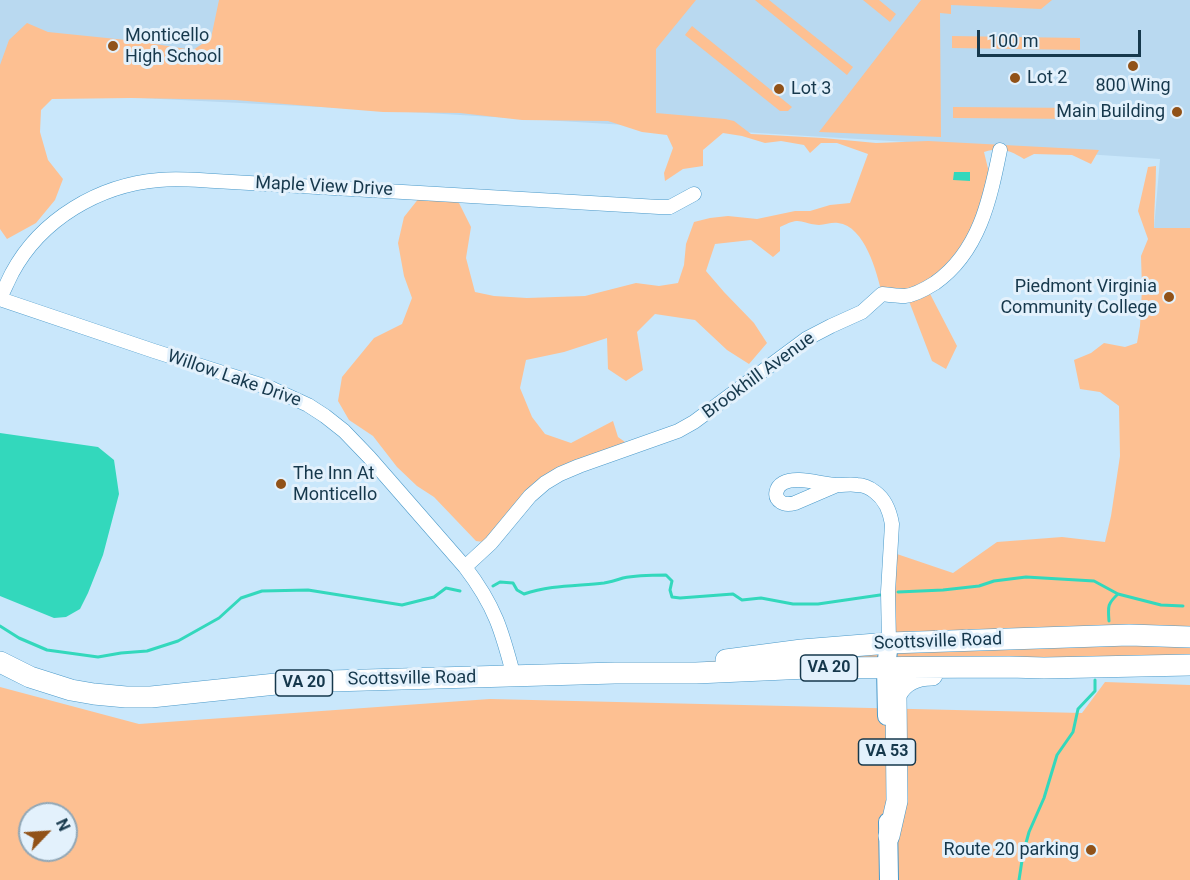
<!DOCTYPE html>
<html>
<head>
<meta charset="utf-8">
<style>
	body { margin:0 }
	#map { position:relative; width:1190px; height:880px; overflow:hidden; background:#c9e7fb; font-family:Roboto,sans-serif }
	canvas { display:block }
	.north { position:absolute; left:18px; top:802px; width:60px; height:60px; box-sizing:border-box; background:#e3f1fc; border:2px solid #91a7b6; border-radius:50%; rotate:65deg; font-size:16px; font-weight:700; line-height:24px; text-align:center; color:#16384c }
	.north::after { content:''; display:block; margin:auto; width:21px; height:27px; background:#915218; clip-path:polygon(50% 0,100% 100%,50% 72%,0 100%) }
	.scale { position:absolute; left:977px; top:30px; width:164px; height:27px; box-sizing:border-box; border:3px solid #16384c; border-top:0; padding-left:8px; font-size:18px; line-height:21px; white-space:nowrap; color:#16384c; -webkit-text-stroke:4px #e3f1fc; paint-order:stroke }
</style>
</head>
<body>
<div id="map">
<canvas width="1190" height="880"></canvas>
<div class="north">N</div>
<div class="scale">100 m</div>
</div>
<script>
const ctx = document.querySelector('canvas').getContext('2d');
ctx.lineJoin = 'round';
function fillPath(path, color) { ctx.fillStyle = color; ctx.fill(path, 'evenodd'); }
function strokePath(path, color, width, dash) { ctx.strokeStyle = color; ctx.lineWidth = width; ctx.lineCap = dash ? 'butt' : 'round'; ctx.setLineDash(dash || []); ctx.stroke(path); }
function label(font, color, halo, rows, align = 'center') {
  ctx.font = font + ' Roboto,sans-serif'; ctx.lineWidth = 6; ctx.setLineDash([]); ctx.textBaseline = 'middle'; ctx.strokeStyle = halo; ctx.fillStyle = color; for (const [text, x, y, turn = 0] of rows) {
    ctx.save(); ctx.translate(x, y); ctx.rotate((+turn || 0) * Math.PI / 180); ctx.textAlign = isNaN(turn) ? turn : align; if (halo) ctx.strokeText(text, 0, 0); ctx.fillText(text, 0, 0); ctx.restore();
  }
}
fillPath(new Path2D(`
	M 0,0 L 1190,0 L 1190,625 L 1154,228 L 1160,159 L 891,141 L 361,109 L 0,91 Z`), '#b9d9f0');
fillPath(new Path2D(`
	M 219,0 L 696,0 L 656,49 L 656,113 L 725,119 L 734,121 L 751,134 L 823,138 L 876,143 L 928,141 L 1099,150 L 1091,164 L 1072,155 L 1034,154 L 1024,159 C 1009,150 1002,147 984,152 L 992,185 L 973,241 L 927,288 L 957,346 L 946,369 L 932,361 L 907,296 L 882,294 C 877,273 865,226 838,223 C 832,222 825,225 819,225 C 798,223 802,216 780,227 L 780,251 L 773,257 L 751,240 L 715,244 L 706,271 L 724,292 L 754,323 L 767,343 L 749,364 L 727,350 L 695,320 L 655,314 L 637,332 L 643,370 L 626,381 L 608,369 L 607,338 L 564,352 L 526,360 L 520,388 L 532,417 L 545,434 L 571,443 L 613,421 L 618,437 L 632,447 L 560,474 L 491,543 L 476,541 L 434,497 L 417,486 L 397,467 L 373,436 L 349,420 L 338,401 L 342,377 L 374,338 L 402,324 L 412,298 L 404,276 L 398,243 L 404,217 L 423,193 L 455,195 L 471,227 L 466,258 L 475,292 L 494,296 L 527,298 L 585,296 L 636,283 L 659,286 L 678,283 L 684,265 L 686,244 L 694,222 L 710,218 L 728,216 L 757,219 L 795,211 L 810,211 L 830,205 L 850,203 L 868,154 L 837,143 L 821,143 L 810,153 L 804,145 L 781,141 L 765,143 L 742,136 L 723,133 L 703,150 L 703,166 L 683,169 L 665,181 L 664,173 L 673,148 L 667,135 L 642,132 L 608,121 L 522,120 L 460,113 L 383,112 L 235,100 L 131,98 L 52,99 L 41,110 L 40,132 L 48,160 L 63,179 L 55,200 L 36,223 L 7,239 L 0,229 L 0,65 L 9,40 L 27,23 L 48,32 L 136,41 L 193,50 L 211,38 Z
	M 755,0 L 769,0 L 853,67 L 847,75 Z
	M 863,0 L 879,0 L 896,14 L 890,22 Z
	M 921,0 L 1052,0 L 1041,9 L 951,5 L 951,14 L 940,13 L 941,137 L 819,132 Z
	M 692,26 L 792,107 L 788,111 L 780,111 L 685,35 Z
	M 952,36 L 1080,38 L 1080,50 L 952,48 Z
	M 953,107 L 1079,108 L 1078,119 L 953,118 Z
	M 1156,166 C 1156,187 1154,207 1154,228 L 1190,228 L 1190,665 L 615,673 L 802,650 L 889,643 L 891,552 L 953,573 L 997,542 L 1062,537 L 1105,542 L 1111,516 L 1120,456 L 1119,406 L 1100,392 L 1080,389 L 1074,360 L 1091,353 L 1104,343 L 1125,347 L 1137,343 L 1140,326 L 1142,288 L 1141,256 L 1148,239 L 1138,211 L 1148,167 Z
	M 1105,682 L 1190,685 L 1190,880 L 0,880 L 0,687 L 139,724 L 490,699 L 1082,713 ZM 30,814 L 66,814 L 66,850 L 30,850 Z`), '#fdc092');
fillPath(new Path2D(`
	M 954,172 L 970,172 L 970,181 L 953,180 Z
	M 0,433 L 98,447 L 114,460 L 119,494 L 103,555 L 88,593 L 80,609 L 66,617 L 54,618 L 0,596 Z`), '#33d8bc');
strokePath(new Path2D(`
	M 493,586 L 500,582 L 513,583 L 517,590 L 524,594 C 550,585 577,586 604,583 C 611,582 617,580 623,578 C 637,575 652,575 666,575 L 672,581 L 670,590 L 672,597 L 680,598 L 733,594 L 742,600 L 761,598 L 793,604 L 818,604 L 880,595
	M 898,592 L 943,590 L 979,586 L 994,581 L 1026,577 L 1094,581 L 1118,594 L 1161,605 L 1183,606
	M 1109,621 C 1108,607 1107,604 1118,594
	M 0,626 L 19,638 L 47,650 L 98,657 L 121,653 L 147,651 L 178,641 L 219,618 L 241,598 L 262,591 L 308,590 L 402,605 L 434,597 L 446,588 L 460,591
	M 1019,880 L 1023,854 L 1029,832 L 1044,798 L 1057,755 L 1073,732 L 1078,709 L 1095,691 L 1095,680`), '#33d8bc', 3);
const minor = new Path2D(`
	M 0,298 C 4,290 8,281 12,273 C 41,219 99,185 159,180 C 178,178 196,180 215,181 L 659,207 L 670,207 L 694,194
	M 0,299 L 154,351 L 273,389 L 308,405 L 325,416 L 344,431 L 369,457 L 465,567 C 495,606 502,631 514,677
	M 837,485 L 795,503 C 791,504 785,505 781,502 C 773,497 776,487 783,483 C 797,475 822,485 839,485 C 845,485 851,484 857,485 C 864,485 870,488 875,492 C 886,500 890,512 892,524 L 888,592 L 889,643
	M 465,567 L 491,543 L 530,496 L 545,483 L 560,474 L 579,466 L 678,431 L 694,422 L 806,339 L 831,326 L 862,312 L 882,294 C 890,295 898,296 905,296 C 915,295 927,288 935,283 C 979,252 990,200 1000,150`);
const major = new Path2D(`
	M 887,716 L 886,667 L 889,643
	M 888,822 L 889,880`);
const highway = new Path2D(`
	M 726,660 L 802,650 L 889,643 L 1129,635 L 1190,637
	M 0,662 L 30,677 L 71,690 L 94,694 L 126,697 L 151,697 L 276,684 L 331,681 L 615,673 L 696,673 L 808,668 L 1009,667 L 1044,668 L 1190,665
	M 889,836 L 897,801 L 896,695 C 903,680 916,675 932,675`);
strokePath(minor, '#4a99c9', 15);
strokePath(major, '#4a99c9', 20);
strokePath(highway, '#4a99c9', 22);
strokePath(minor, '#fff', 14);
strokePath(major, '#fff', 18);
strokePath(highway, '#fff', 21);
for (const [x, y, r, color] of [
	[113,46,6,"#915218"],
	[1133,66,6,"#915218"],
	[1015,78,6,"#915218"],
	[779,89,6,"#915218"],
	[1177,112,6,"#915218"],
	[1169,297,6,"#915218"],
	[281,484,6,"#915218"],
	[1091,850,6,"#915218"]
]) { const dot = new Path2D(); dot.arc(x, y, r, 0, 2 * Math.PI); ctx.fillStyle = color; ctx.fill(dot); strokePath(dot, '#e3f1fc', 2); }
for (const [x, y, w] of [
	[829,668,57],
	[304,683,57],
	[887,752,57]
]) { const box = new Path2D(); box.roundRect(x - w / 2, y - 13, w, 26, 4.5); ctx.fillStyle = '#e3f1fc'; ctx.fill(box); strokePath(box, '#16384c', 1.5); }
label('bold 16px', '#16384c', null, [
	["VA 20",829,668],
	["VA 20",304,683],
	["VA 53",887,752]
]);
label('18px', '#16384c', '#e3f1fc', [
	["Monticello",125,36],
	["High School",125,57],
	["Lot 2",1027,78],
	["800 Wing",1133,86,"center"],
	["Lot 3",791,89],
	["Main Building",1165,112,"right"],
	["Piedmont Virginia",1157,287,"right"],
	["Community College",1157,308,"right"],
	["The Inn At",293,474],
	["Monticello",293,495],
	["Route 20 parking",1079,850,"right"]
], 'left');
label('18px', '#16384c', '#e3f1fc', [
	["Maple View Drive",324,187,3],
	["Brookhill Avenue",759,376,-36],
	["Willow Lake Drive",234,379,19],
	["Scottsville Road",938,642,-2],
	["Scottsville Road",412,679,-1]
]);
</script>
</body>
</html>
